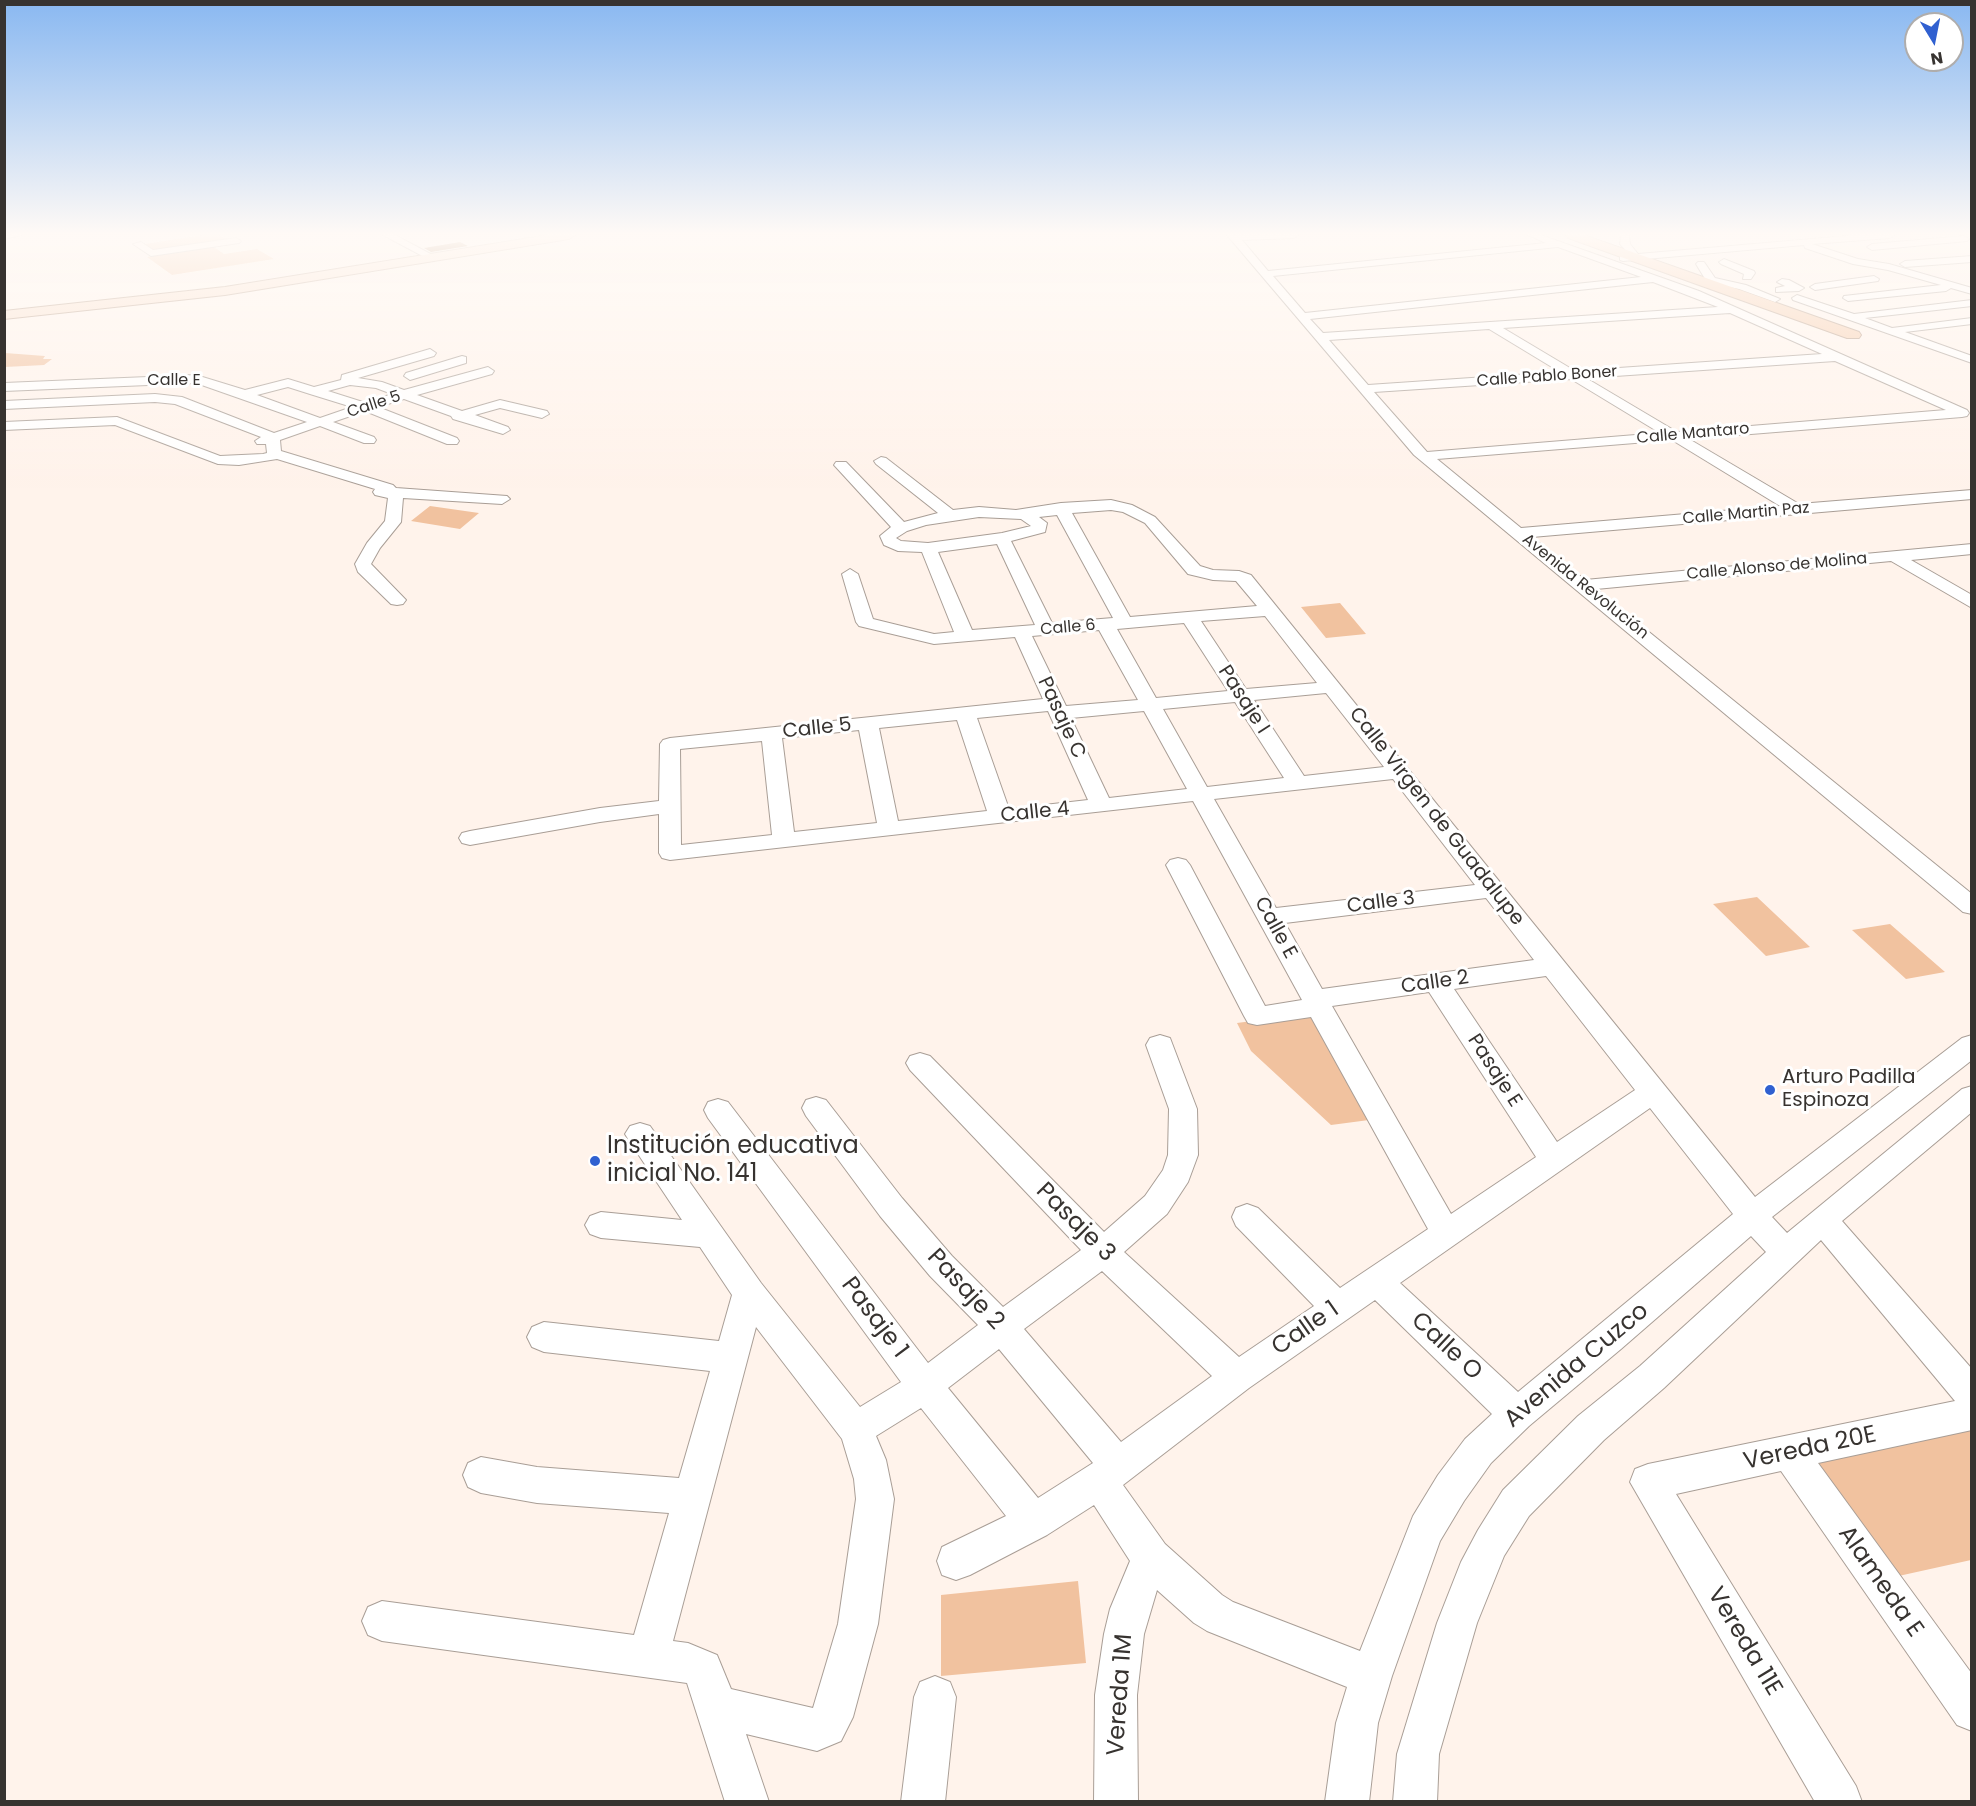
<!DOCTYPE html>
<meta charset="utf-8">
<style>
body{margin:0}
#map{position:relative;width:1976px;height:1806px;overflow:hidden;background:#fff3eb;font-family:Poppins,sans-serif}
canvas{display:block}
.frame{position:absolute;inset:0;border:6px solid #373330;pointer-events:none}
.north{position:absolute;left:1904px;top:12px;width:60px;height:60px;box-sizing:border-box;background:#fff;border:2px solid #afadac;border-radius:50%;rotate:170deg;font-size:16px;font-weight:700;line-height:24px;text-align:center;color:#373330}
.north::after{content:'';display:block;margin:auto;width:21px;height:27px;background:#3060d0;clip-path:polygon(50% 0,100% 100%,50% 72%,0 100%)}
</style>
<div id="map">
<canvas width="1976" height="1806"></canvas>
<div class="frame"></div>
<div class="north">N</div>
</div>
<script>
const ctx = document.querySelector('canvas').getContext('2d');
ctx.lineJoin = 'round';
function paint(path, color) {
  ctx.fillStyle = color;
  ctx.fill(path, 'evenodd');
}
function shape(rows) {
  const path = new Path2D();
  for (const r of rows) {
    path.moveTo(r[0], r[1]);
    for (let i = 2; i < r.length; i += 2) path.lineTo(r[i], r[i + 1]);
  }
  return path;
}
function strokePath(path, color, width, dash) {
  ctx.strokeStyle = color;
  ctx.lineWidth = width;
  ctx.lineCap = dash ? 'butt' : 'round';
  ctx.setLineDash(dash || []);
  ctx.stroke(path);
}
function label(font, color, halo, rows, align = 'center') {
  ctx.font = font + ' Poppins,sans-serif';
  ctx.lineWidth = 6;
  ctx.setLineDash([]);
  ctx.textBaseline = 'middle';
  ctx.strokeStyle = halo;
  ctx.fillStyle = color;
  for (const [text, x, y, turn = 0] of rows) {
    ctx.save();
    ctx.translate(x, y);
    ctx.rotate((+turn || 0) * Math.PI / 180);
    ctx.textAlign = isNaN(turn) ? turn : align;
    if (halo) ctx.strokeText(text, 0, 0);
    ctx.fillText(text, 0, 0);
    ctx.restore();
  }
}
paint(shape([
 [203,235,219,235,228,240,154,252,145,244],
 [214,247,224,254,257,249,274,259,172,275,147,257],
 [5,353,45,356,43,359,52,359,44,365,5,367],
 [430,506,479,513,460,529,411,521],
 [1340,603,1366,634,1326,638,1301,607],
 [1757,897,1810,947,1766,956,1713,904],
 [1890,924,1945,972,1906,979,1852,930],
 [1312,1013,1369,1120,1331,1125,1251,1051,1237,1023],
 [1971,1424,1971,1560,1885,1579,1800,1458],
 [1078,1581,1086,1663,941,1676,941,1595]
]), '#f1c29f');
paint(shape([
 [460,242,468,246,431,252,424,248]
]), '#8b521f');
const minor = shape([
 [4,235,21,235,4,239,4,235],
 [383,235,395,235,438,258,430,260,383,235],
 [1227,235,1298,235,1294,238,1242,240,1268,271,1546,243,1528,235,1541,235,1699,291,1967,410,1969,413,1967,416,1962,417,1689,439,1799,504,1972,490,1972,499,1532,537,1585,580,1972,544,1972,554,1911,560,1972,595,1972,608,1891,561,1596,589,1972,894,1972,914,1963,912,1414,455,1227,235],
 [1558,247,1641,277,1305,313,1273,276,1558,247],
 [1653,282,1718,307,1323,333,1310,319,1653,282],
 [1730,313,1822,354,1575,371,1503,328,1730,313],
 [1489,329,1560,372,1368,385,1329,340,1489,329],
 [1835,361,1946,410,1677,432,1586,378,1835,361],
 [1571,379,1660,433,1427,452,1374,392,1571,379],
 [1672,440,1780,506,1521,528,1437,459,1672,440],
 [1621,235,1629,235,1630,244,1638,254,1858,235,1894,235,1890,238,1812,244,1858,259,1889,264,1972,288,1972,294,1951,288,1946,291,1848,301,1843,298,1844,296,1941,285,1888,270,1853,264,1805,248,1804,245,1623,261,1620,260,1620,256,1629,254,1620,244,1621,235],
 [1964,236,1969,239,1967,241,1872,250,1867,247,1872,244,1964,236],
 [236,238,241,241,239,243,151,256,133,244,141,242,153,250,236,238],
 [1972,256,1972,262,1905,267,1900,264,1905,261,1972,256],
 [1724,259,1754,271,1755,273,1751,279,1743,279,1744,274,1721,264,1719,262,1724,259],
 [1698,262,1704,262,1715,278,1746,285,1780,299,1775,302,1739,289,1707,282,1696,264,1698,262],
 [1874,276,1879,279,1878,281,1815,290,1810,287,1815,284,1874,276],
 [1782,279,1789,280,1804,288,1799,291,1776,292,1776,288,1785,286,1777,282,1782,279],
 [1797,295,1854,314,1972,300,1972,306,1865,318,1892,328,1972,318,1972,324,1905,332,1972,356,1972,363,1793,300,1792,298,1797,295],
 [430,349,436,353,434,356,358,378,382,382,404,390,488,367,494,371,492,374,417,395,462,411,500,400,547,411,549,414,542,418,500,408,475,415,508,427,510,430,503,434,453,419,451,416,404,399,378,407,457,438,459,441,457,444,447,444,365,411,333,422,374,437,376,440,374,443,364,443,320,426,280,440,281,451,393,485,396,488,507,496,510,499,502,504,403,498,401,522,380,548,371,564,406,600,403,604,397,605,391,604,358,572,355,564,367,543,385,521,388,498,375,495,373,492,375,489,277,459,239,465,218,464,115,425,4,430,4,422,117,417,220,456,263,454,267,453,266,444,257,444,255,441,261,437,175,404,155,402,4,409,4,401,155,394,182,397,274,433,307,422,196,383,4,391,4,383,196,375,245,390,288,379,314,387,341,380,342,375,430,349],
 [350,385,376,388,392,394,366,403,328,391,350,385],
 [288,387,310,394,352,407,320,418,257,395,288,387],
 [462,356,466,357,466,363,410,380,404,376,406,373,462,356],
 [881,457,886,458,953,510,979,507,1016,510,1061,503,1111,500,1132,505,1155,517,1200,566,1213,570,1239,571,1251,575,1755,1197,1962,1038,1972,1035,1972,1060,1772,1217,1787,1233,1962,1089,1972,1086,1972,1112,1842,1221,1972,1369,1972,1430,1818,1463,1972,1674,1972,1731,1957,1725,1781,1471,1676,1494,1856,1786,1862,1802,1815,1802,1630,1482,1635,1469,1648,1464,1955,1401,1821,1240,1664,1388,1604,1440,1529,1516,1504,1556,1477,1623,1439,1754,1437,1802,1393,1802,1397,1754,1437,1623,1461,1562,1478,1530,1503,1490,1578,1416,1640,1366,1766,1252,1751,1236,1621,1349,1529,1426,1491,1463,1464,1501,1440,1541,1392,1676,1378,1723,1369,1802,1325,1802,1336,1723,1347,1687,1207,1631,1194,1623,1157,1590,1144,1634,1137,1695,1138,1802,1094,1802,1095,1695,1104,1634,1110,1609,1130,1561,1094,1505,1047,1535,970,1575,956,1580,942,1575,937,1561,942,1547,1006,1516,921,1408,876,1436,886,1460,894,1499,878,1624,853,1717,841,1741,817,1751,746,1734,769,1802,725,1802,687,1683,382,1641,368,1635,362,1621,368,1607,382,1601,634,1635,669,1513,537,1503,481,1493,468,1487,463,1475,468,1463,481,1457,537,1467,679,1478,710,1371,544,1352,532,1347,527,1337,532,1327,544,1322,719,1341,732,1295,700,1247,601,1238,590,1234,585,1225,590,1216,601,1212,682,1220,630,1142,625,1134,630,1126,640,1123,650,1126,761,1283,860,1407,901,1382,708,1118,704,1110,708,1102,718,1099,728,1102,928,1363,978,1325,930,1276,880,1216,806,1116,802,1108,806,1100,816,1097,826,1100,902,1198,952,1256,1003,1307,1081,1250,910,1070,906,1063,910,1056,920,1053,930,1056,1104,1232,1145,1196,1163,1170,1168,1155,1169,1109,1146,1045,1150,1038,1160,1035,1170,1038,1197,1109,1198,1155,1188,1182,1167,1214,1124,1252,1239,1357,1314,1306,1236,1226,1232,1217,1236,1208,1247,1204,1258,1208,1340,1288,1428,1229,1311,1017,1257,1025,1248,1023,1244,1016,1166,865,1170,860,1178,858,1186,860,1190,865,1265,1006,1302,1000,1193,801,670,860,662,858,659,853,659,814,600,822,470,845,462,843,459,838,462,833,470,831,600,808,659,801,660,744,663,740,670,738,1043,699,1015,637,934,644,859,626,856,622,842,574,850,569,858,574,873,619,934,634,954,632,922,552,898,551,884,545,880,536,891,527,834,465,836,462,846,462,904,522,938,513,876,464,874,461,881,457],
 [1111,510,1123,512,1145,523,1188,574,1213,580,1236,581,1257,606,1130,617,1072,513,1111,510],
 [1057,515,1113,618,1052,623,1011,541,1045,532,1047,523,1039,517,1057,515],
 [979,517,1021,519,1031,526,1002,533,928,543,901,541,896,538,907,531,926,525,979,517],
 [997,544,1035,625,972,630,938,552,997,544],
 [1265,616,1317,683,1246,689,1201,621,1265,616],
 [1184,623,1228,691,1156,698,1117,629,1184,623],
 [1099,630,1138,700,1066,706,1032,636,1099,630],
 [1326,693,1384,767,1304,776,1254,700,1326,693],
 [1235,702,1284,778,1207,787,1163,709,1235,702],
 [1048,711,1088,800,1009,809,977,718,1048,711],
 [1144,711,1187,789,1109,798,1071,718,1144,711],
 [957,720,987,811,898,821,879,728,957,720],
 [859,730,877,823,794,832,782,738,859,730],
 [762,741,772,835,681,845,680,749,762,741],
 [1393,779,1475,885,1276,908,1214,799,1393,779],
 [1486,898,1534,960,1322,989,1285,923,1486,898],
 [1546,976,1635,1090,1557,1142,1454,989,1546,976],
 [1429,992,1536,1157,1451,1214,1332,1006,1429,992],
 [1650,1108,1733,1214,1518,1392,1400,1283,1650,1108],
 [1102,1271,1212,1376,1121,1442,1024,1329,1102,1271],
 [1375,1300,1492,1414,1465,1439,1438,1475,1413,1516,1360,1651,1233,1602,1222,1595,1165,1544,1123,1485,1249,1388,1375,1300],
 [756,1327,842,1439,854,1479,856,1499,838,1624,813,1708,731,1689,717,1655,688,1643,673,1641,756,1327],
 [999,1349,1093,1463,1038,1498,948,1388,999,1349],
 [935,1676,950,1682,956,1697,945,1802,901,1802,914,1697,920,1682,935,1676]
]);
const major = shape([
 [548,235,575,235,569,239,225,295,4,319,4,311,225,287,548,235]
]);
const highway = shape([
 [1566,235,1584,235,1859,332,1861,335,1859,338,1847,338,1568,238,1566,235]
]);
strokePath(minor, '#a99e96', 2);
strokePath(major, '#b39680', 2);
strokePath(highway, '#b39680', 2);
paint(minor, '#fff');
paint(major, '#fae0cd');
paint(highway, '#f6cbab');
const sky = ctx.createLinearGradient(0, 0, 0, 488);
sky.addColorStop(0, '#89b8f1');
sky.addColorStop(0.48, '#fffaf6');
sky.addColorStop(1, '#fffaf600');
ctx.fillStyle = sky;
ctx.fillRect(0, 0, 1976, 488);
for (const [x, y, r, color] of [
 [1770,1090,6,"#3060d0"],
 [595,1161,6,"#3060d0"]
]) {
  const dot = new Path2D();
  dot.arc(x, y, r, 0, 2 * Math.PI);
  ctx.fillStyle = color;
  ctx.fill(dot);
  strokePath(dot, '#fff', 2);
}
label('16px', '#373330', '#fff', [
 ["Calle Pablo Boner",1547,377,-4],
 ["Calle E",174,381],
 ["Calle 5",374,405,-18],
 ["Calle Mantaro",1693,434,-5],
 ["Calle Martin Paz",1746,514,-5],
 ["Calle Alonso de Molina",1777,567,-5],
 ["Avenida Revolución",1585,587,39],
 ["Calle 6",1068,628,-5]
]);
label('20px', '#373330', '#fff', [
 ["Pasaje I",1243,700,57],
 ["Pasaje C",1061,718,65],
 ["Calle 5",817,729,-6],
 ["Calle 4",1035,813,-6],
 ["Calle Virgen de Guadalupe",1436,817,52],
 ["Calle 3",1381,903,-7],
 ["Calle E",1275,928,61],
 ["Calle 2",1435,983,-8],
 ["Pasaje E",1494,1071,57]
]);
label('20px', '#373330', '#fff', [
 ["Arturo Padilla",1782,1078],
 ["Espinoza",1782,1101]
], 'left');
label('24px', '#373330', '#fff', [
 ["Institución educativa",607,1147],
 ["inicial No. 141",607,1175]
], 'left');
label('24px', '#373330', '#fff', [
 ["Pasaje 3",1075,1223,45],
 ["Pasaje 2",965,1290,47],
 ["Pasaje 1",874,1318,53],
 ["Calle 1",1306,1329,-35],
 ["Calle O",1446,1347,43],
 ["Avenida Cuzco",1577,1366,-40],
 ["Vereda 20E",1810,1449,-12],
 ["Alameda E",1880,1582,55],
 ["Vereda 11E",1744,1642,59],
 ["Vereda 1M",1121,1695,-86]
]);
</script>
